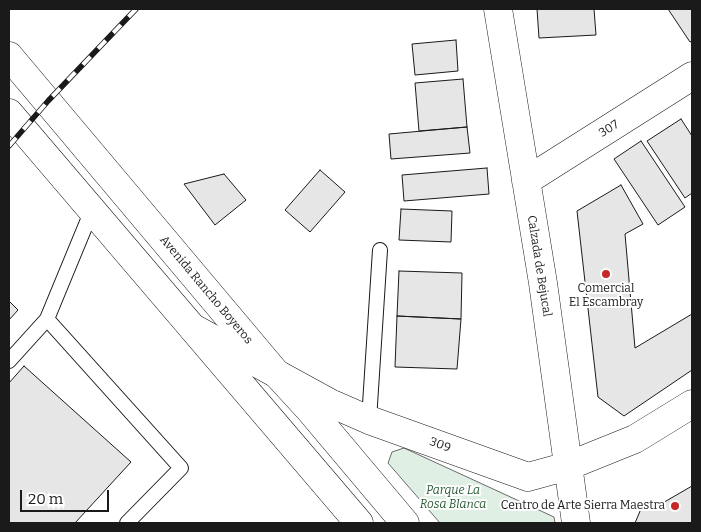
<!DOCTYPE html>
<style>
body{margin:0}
#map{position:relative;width:701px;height:532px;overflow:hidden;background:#fff;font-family:Bitter,serif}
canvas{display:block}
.frame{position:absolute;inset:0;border:10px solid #1a1a1a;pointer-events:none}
.scale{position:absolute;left:20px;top:490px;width:89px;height:22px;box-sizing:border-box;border:2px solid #1a1a1a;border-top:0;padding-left:6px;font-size:15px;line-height:18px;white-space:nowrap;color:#1a1a1a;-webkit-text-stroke:4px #fff;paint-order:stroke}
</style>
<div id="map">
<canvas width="701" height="532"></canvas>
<div class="frame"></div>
<div class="scale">20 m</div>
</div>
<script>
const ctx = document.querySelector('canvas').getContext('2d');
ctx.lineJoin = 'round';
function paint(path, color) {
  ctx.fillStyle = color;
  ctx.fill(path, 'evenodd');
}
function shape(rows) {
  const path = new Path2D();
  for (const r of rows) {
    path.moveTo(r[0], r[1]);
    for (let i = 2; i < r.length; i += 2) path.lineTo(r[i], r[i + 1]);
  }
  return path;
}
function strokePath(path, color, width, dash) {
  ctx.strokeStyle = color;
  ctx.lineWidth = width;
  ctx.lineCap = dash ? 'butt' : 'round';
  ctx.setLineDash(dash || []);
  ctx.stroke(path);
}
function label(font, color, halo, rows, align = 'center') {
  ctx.font = font + ' Bitter,serif';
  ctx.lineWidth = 4;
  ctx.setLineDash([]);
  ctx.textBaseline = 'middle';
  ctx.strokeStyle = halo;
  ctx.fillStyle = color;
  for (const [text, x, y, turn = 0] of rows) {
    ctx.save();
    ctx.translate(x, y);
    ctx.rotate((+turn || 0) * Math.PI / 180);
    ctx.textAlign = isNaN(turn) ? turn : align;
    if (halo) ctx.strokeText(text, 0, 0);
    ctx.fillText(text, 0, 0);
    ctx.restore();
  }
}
const green = shape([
 [404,448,554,517,555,523,440,523,388,463,392,452,404,448]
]);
paint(green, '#e0efe3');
strokePath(green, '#6a6a6a', 1);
const building = shape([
 [537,9,594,9,596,35,539,38,537,9],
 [668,9,692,9,692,41,690,42,668,9],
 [456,40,458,71,415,75,412,44,456,40],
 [463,79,467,127,419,131,415,83,463,79],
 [681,119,692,136,692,193,685,198,647,141,681,119],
 [467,127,470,153,391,159,389,134,467,127],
 [641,141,685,207,658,225,614,159,641,141],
 [487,168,489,194,404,201,402,175,487,168],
 [320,170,345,192,310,232,285,210,320,170],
 [224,174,246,200,215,225,184,184,224,174],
 [621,185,643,224,625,234,635,348,692,314,692,370,624,416,598,397,577,211,621,185],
 [401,209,452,211,451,242,399,240,401,209],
 [399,271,462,273,461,319,397,316,399,271],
 [9,301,18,310,9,320,9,301],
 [397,316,461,319,457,369,395,367,397,316],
 [24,366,131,462,75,523,9,523,9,383,24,366],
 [692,486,692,523,635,523,643,504,654,508,692,486]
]);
paint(building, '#e6e6e6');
strokePath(building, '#1a1a1a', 1);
const lane = shape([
 [47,319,181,468,127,523],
 [9,361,47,319,92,210],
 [369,420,380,250]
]);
const secondary = shape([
 [498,9,543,283,576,523],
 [526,181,692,76],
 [193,328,330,403,369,420,528,477,568,466,635,439,692,404]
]);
const primary = shape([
 [9,56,275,372,309,409,405,523],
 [9,113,359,523]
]);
strokePath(lane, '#1a1a1a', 16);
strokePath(secondary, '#1a1a1a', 29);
strokePath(primary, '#1a1a1a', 29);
strokePath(lane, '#fff', 14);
strokePath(secondary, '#fff', 28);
strokePath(primary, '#fff', 28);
const rail = shape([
 [9,146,48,101,136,9]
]);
strokePath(rail, '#1a1a1a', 5.5);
strokePath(rail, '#fff', 4, [11]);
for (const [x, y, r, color] of [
 [606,274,5,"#c62828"],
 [675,506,5,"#c62828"]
]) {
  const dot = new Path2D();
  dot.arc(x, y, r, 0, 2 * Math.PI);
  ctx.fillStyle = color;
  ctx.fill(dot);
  strokePath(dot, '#fff', 2);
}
label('12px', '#1a1a1a', '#fff', [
 ["307",609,129,-32],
 ["Calzada de Bejucal",539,266,81],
 ["Avenida Rancho Boyeros",206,290,50],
 ["309",440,445,20]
]);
label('12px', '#1a1a1a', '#fff', [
 ["Comercial",606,289],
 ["El Escambray",606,303],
 ["Centro de Arte Sierra Maestra",665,506,"right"]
]);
label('italic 12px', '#2b5a34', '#fff', [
 ["Parque La",453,491],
 ["Rosa Blanca",453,505]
]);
</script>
